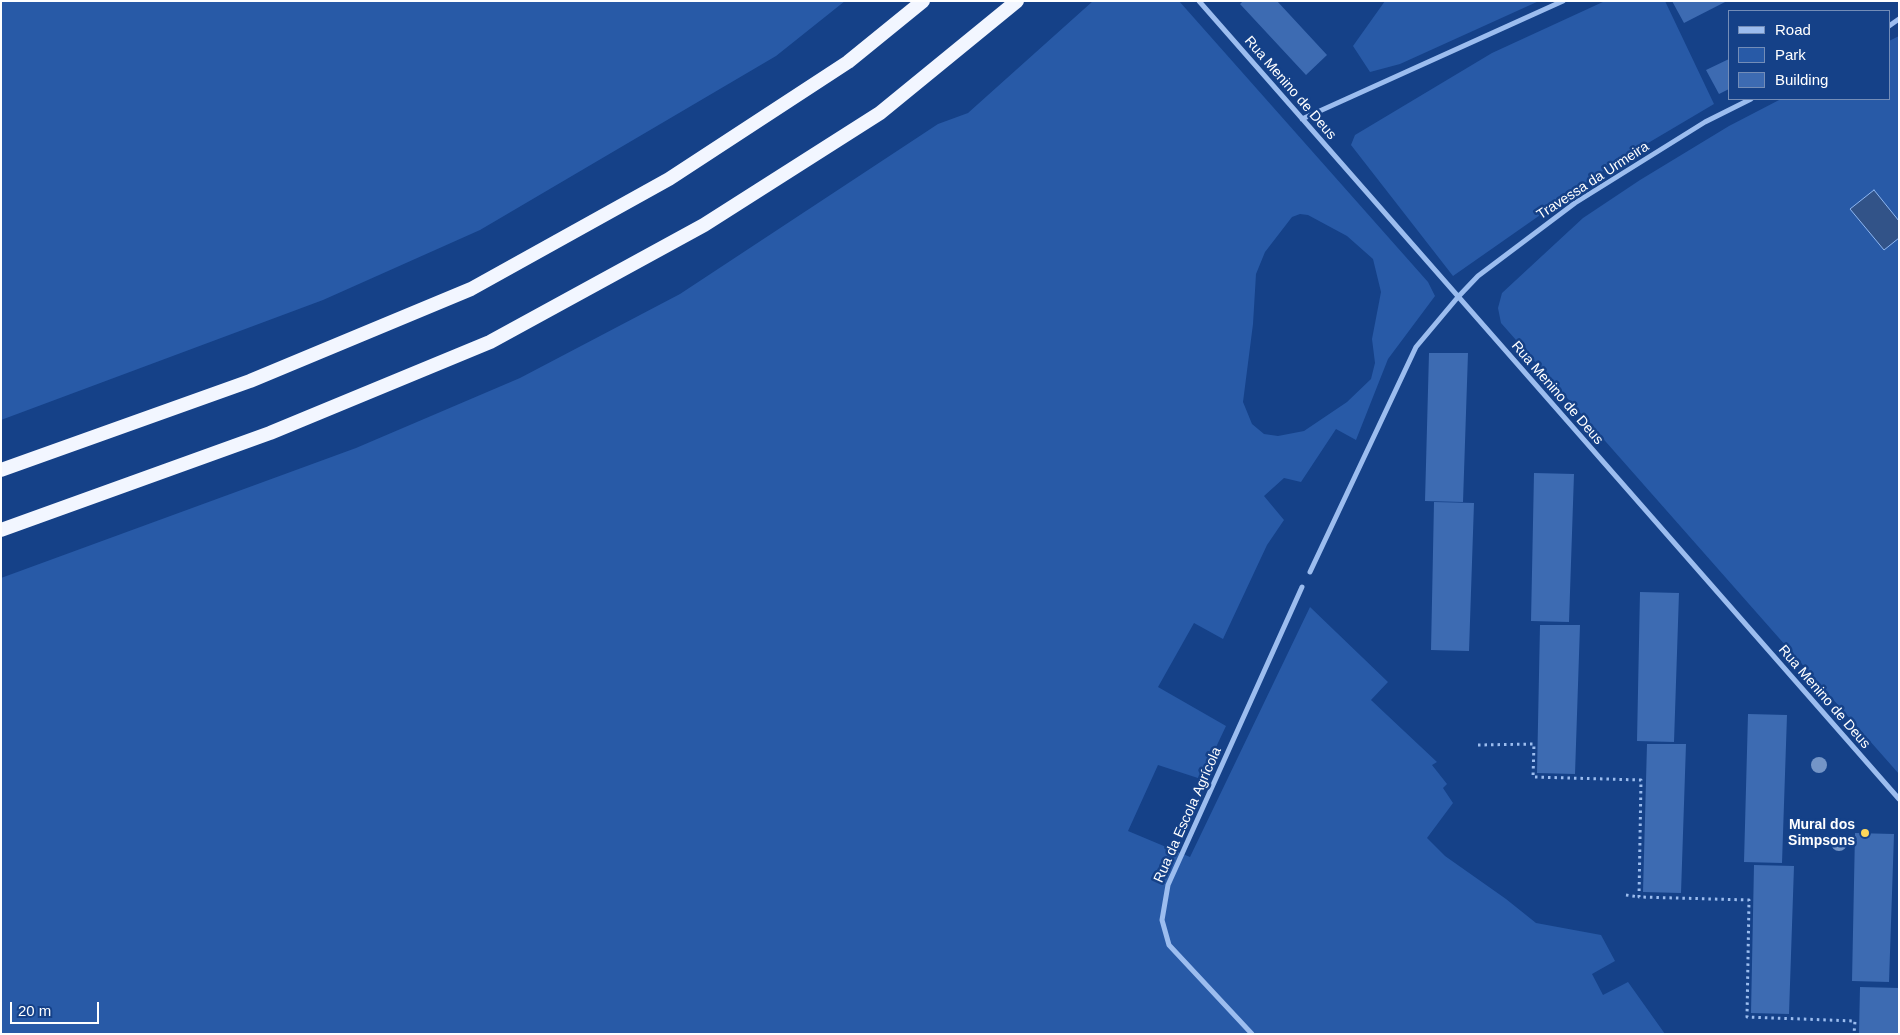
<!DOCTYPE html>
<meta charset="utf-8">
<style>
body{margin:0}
#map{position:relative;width:1900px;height:1035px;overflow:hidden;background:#154188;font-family:Helvetica,sans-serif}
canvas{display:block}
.frame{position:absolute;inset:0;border:2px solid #fff;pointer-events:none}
.legend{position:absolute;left:1728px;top:10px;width:162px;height:90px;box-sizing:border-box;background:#154188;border:1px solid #738db8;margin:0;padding:6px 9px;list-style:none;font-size:15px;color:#fff}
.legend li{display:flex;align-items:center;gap:10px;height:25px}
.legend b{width:25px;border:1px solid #738db8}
.scale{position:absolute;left:10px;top:1002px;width:89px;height:22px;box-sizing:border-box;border:2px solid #fff;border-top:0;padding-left:6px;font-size:15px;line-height:18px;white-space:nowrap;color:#fff;-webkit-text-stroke:4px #154188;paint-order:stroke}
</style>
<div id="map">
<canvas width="1900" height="1035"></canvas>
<div class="frame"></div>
<ul class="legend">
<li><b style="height:6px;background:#9cbdef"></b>Road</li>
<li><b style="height:14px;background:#285aa7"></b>Park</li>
<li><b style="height:14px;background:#3d6bb2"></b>Building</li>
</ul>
<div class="scale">20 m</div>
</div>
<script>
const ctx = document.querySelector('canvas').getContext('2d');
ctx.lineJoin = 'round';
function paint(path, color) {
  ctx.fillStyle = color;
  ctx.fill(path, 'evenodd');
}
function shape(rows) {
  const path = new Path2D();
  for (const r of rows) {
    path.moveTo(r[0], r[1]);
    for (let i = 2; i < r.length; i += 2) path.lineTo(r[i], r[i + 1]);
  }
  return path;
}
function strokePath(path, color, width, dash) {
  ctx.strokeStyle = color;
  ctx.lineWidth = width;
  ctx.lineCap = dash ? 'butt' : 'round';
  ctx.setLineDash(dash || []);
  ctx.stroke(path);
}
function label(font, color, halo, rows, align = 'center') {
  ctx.font = font + ' Helvetica,sans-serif';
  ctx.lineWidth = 5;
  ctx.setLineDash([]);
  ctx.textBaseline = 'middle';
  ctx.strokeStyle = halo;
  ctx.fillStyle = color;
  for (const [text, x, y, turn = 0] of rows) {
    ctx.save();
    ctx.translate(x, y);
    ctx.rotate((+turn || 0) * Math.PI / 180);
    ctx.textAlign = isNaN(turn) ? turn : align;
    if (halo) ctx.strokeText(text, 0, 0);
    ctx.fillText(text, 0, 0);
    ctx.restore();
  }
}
paint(shape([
 [1,1,845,1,776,56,480,230,323,300,1,420],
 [1093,1,1179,1,1428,282,1435,296,1388,359,1356,440,1336,429,1301,482,1284,478,1264,496,1284,520,1267,545,1223,639,1194,623,1158,687,1226,726,1201,779,1158,765,1128,831,1190,857,1310,607,1388,682,1371,700,1437,762,1432,765,1447,784,1443,788,1453,803,1427,838,1445,856,1506,899,1536,923,1601,935,1615,961,1592,974,1603,995,1628,982,1665,1034,1,1034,1,578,356,448,520,378,680,294,938,124,968,113],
 [1300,214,1308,215,1347,236,1373,259,1381,292,1372,339,1375,363,1371,379,1347,402,1304,431,1278,436,1264,434,1252,424,1243,402,1253,324,1256,274,1265,252,1292,217],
 [1385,1,1539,1,1400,64,1370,72,1353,46],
 [1605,1,1665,1,1714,104,1616,162,1453,276,1351,145,1355,135,1492,53],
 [1899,36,1899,774,1501,323,1498,308,1502,293,1583,218,1640,180,1729,126,1781,99,1889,99,1889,41]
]), '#285aa7');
const water = shape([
 [1874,190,1899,221,1899,238,1884,250,1850,209,1874,190]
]);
paint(water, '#325388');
strokePath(water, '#8eb7f2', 1);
paint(shape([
 [1243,1,1277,1,1327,55,1306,75,1240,4],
 [1672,1,1727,1,1684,23],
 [1729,59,1729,89,1719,94,1706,70],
 [1429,353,1468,353,1463,502,1425,501],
 [1534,473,1574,474,1569,622,1531,621],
 [1434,502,1474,503,1469,651,1431,650],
 [1640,592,1679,593,1674,742,1637,741],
 [1540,625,1580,625,1575,774,1537,773],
 [1748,714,1787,715,1782,863,1744,862],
 [1647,744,1686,744,1681,893,1643,892],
 [1855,833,1894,834,1889,982,1852,981],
 [1754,865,1794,866,1789,1014,1751,1013],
 [1860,987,1899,988,1898,1034,1859,1034]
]), '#3d6bb2');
strokePath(shape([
 [1478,745,1534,744,1533,777,1641,780,1639,897,1749,900,1747,1017,1855,1021,1854,1034],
 [1626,895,1639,897]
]), '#9cbdef', 3, [2.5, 4]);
strokePath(shape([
 [1199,1,1899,799],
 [1889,26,1899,19],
 [1302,119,1563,1],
 [1310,572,1416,347,1458,297,1478,276,1575,203,1705,122,1751,99],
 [1252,1034,1169,945,1162,920,1168,885,1302,587]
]), '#9cbdef', 5);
strokePath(shape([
 [1,470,250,381,471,289,669,179,848,62,923,1],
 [1,530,270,433,490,342,704,225,880,113,1017,1]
]), '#f2f6ff', 14);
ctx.fillStyle = '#7495c7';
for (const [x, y] of [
 [1819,765],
 [1839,843]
]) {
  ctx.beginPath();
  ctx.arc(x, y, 8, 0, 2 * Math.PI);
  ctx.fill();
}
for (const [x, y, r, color] of [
 [1865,833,5,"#ffd85a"]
]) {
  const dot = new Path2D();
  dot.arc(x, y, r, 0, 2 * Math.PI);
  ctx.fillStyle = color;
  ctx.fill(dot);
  strokePath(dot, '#154188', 2);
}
label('14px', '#fff', '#154188', [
 ["Rua Menino de Deus",1290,88,49],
 ["Travessa da Urmeira",1593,181,-33],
 ["Rua Menino de Deus",1557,393,49],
 ["Rua Menino de Deus",1824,697,49],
 ["Rua da Escola Agrícola",1188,815,-66]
]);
label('bold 14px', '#fff', '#154188', [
 ["Mural dos",1855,825],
 ["Simpsons",1855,841]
], 'right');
</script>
